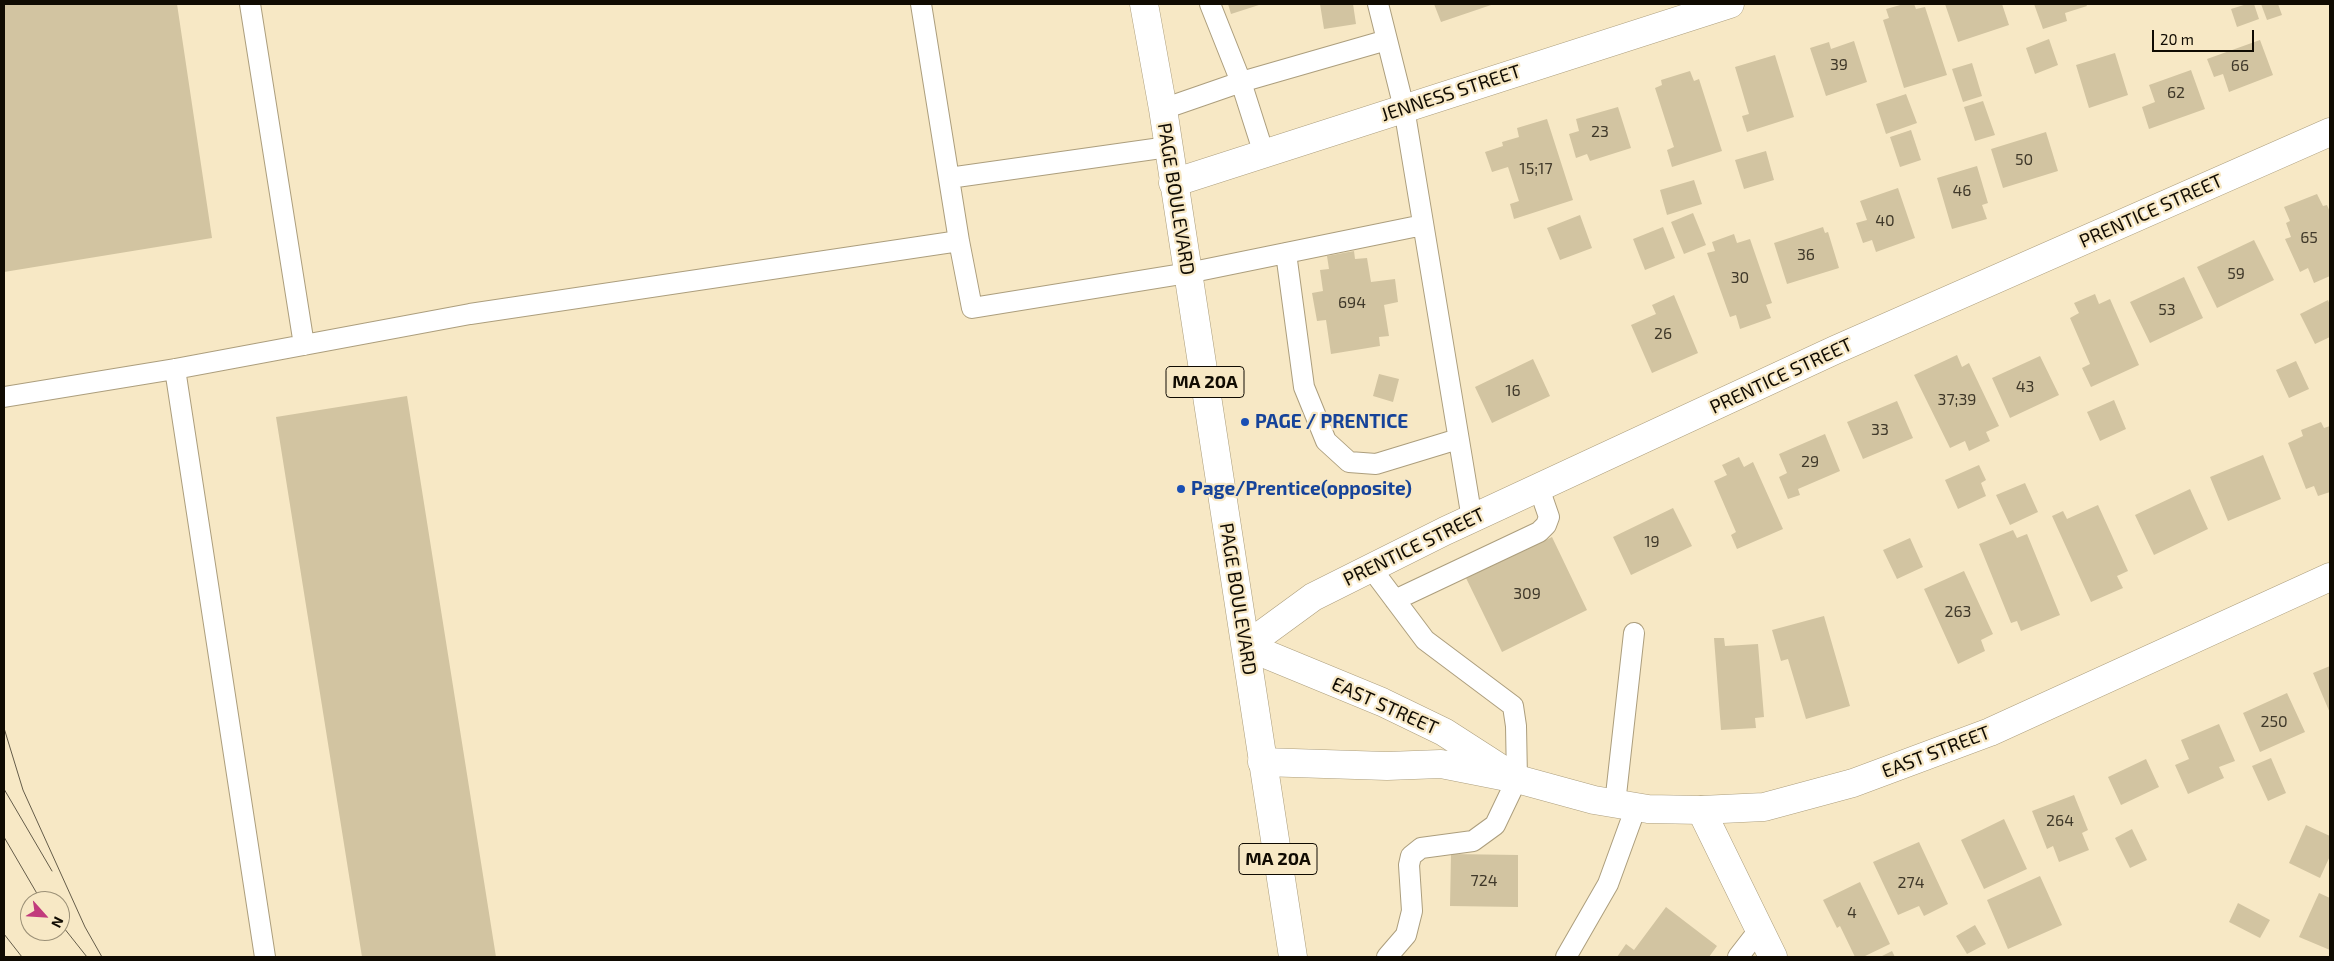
<!DOCTYPE html>
<style>
body{margin:0}
#map{position:relative;width:2334px;height:961px;overflow:hidden;background:#f7e8c5;font-family:"Exo 2",sans-serif}
canvas{display:block}
.frame{position:absolute;inset:0;border:5px solid #100b02;pointer-events:none}
.north{position:absolute;left:20px;top:891px;width:50px;height:50px;box-sizing:border-box;background:#f7e8c5;border:1px solid #9b9077;border-radius:50%;rotate:116deg;font-size:14px;font-weight:700;line-height:20px;text-align:center;color:#100b02}
.north::after{content:'';display:block;margin:auto;width:18px;height:22px;background:#c13b7c;clip-path:polygon(50% 0,100% 100%,50% 72%,0 100%)}
.scale{position:absolute;left:2152px;top:30px;width:102px;height:22px;box-sizing:border-box;border:2px solid #100b02;border-top:0;padding-left:6px;font-size:15px;line-height:18px;white-space:nowrap;color:#100b02;-webkit-text-stroke:4px #f7e8c5;paint-order:stroke}
</style>
<div id="map">
<canvas width="2334" height="961"></canvas>
<div class="frame"></div>
<div class="north">N</div>
<div class="scale">20 m</div>
</div>
<script>
const ctx = document.querySelector('canvas').getContext('2d');
ctx.lineJoin = 'round';
function paint(path, color) {
  ctx.fillStyle = color;
  ctx.fill(path, 'evenodd');
}
function shape(rows) {
  const path = new Path2D();
  for (const r of rows) {
    path.moveTo(r[0], r[1]);
    for (let i = 2; i < r.length; i += 2) path.lineTo(r[i], r[i + 1]);
  }
  return path;
}
function strokePath(path, color, width, dash) {
  ctx.strokeStyle = color;
  ctx.lineWidth = width;
  ctx.lineCap = dash ? 'butt' : 'round';
  ctx.setLineDash(dash || []);
  ctx.stroke(path);
}
function label(font, color, halo, rows, align = 'center') {
  ctx.font = font + ' "Exo 2",sans-serif';
  ctx.lineWidth = 4.5;
  ctx.setLineDash([]);
  ctx.textBaseline = 'middle';
  ctx.strokeStyle = halo;
  ctx.fillStyle = color;
  for (const [text, x, y, turn = 0] of rows) {
    ctx.save();
    ctx.translate(x, y);
    ctx.rotate((+turn || 0) * Math.PI / 180);
    ctx.textAlign = isNaN(turn) ? turn : align;
    if (halo) ctx.strokeText(text, 0, 0);
    ctx.fillText(text, 0, 0);
    ctx.restore();
  }
}
paint(shape([
 [4,4,177,4,212,238,4,272],
 [1228,4,1262,4,1231,14],
 [1320,4,1353,4,1356,24,1324,29],
 [1434,4,1494,4,1441,22],
 [1904,4,1914,4,1916,9,1925,7,1947,75,1904,88,1883,20,1889,18,1886,9],
 [1945,4,2002,4,2009,25,1958,42],
 [2034,4,2086,4,2087,6,2065,13,2067,21,2043,29],
 [2247,4,2254,4,2259,19,2237,27,2231,9],
 [2261,4,2278,4,2282,15,2267,20],
 [2049,39,2058,65,2035,74,2026,48],
 [2260,40,2273,75,2229,92,2223,74,2214,77,2207,59],
 [1854,41,1867,82,1826,96,1810,48,1829,42,1831,49],
 [2115,53,2128,95,2089,108,2076,65],
 [1775,55,1794,117,1747,132,1742,116,1749,114,1735,67],
 [1972,63,1982,96,1963,102,1952,69],
 [2191,70,2205,109,2149,129,2142,107,2155,102,2149,85],
 [1690,71,1694,81,1699,79,1722,151,1672,167,1667,150,1674,147,1655,88,1662,85,1661,80],
 [1906,94,1917,123,1886,134,1876,104],
 [1983,101,1995,135,1975,141,1964,107],
 [1618,107,1631,148,1590,161,1587,154,1576,158,1569,134,1579,131,1576,119],
 [1547,119,1573,200,1514,219,1510,204,1519,201,1508,167,1492,172,1485,152,1503,146,1502,142,1519,137,1517,128],
 [1911,130,1921,160,1900,167,1890,137],
 [2046,132,2058,171,2003,188,1991,149],
 [1766,151,1774,180,1744,189,1735,160],
 [1977,166,1988,203,1982,205,1987,219,1952,229,1937,178],
 [1694,180,1702,204,1667,215,1660,190],
 [1898,188,1915,238,1876,252,1872,240,1863,243,1856,223,1867,220,1860,201],
 [2317,194,2323,206,2327,205,2330,212,2330,276,2314,283,2308,268,2300,272,2285,239,2291,237,2286,223,2290,221,2284,207],
 [1693,213,1706,245,1684,254,1671,222],
 [1580,215,1592,248,1560,260,1547,228],
 [1663,227,1675,258,1645,270,1633,239],
 [1823,227,1825,233,1828,232,1839,268,1787,284,1774,243],
 [1734,234,1737,243,1750,239,1772,303,1766,305,1771,318,1740,329,1736,315,1730,317,1707,253,1715,251,1712,242],
 [2254,240,2274,280,2217,308,2197,267],
 [1354,251,1355,259,1367,258,1371,282,1395,279,1398,302,1384,305,1389,336,1379,337,1380,346,1331,354,1326,320,1317,321,1312,293,1323,291,1320,270,1329,269,1327,256],
 [2184,277,2203,318,2150,343,2130,302],
 [2095,294,2099,304,2110,299,2139,365,2091,387,2082,368,2090,364,2070,318,2079,313,2074,303],
 [1674,295,1698,353,1652,373,1631,325,1656,314,1652,305],
 [2328,300,2330,305,2330,337,2315,344,2300,314],
 [1957,355,1962,367,1969,363,1999,426,1986,432,1990,441,1969,451,1965,441,1950,448,1914,375],
 [2040,356,2059,395,2010,418,1992,378],
 [1533,359,1550,396,1492,423,1475,387],
 [2296,361,2309,389,2289,398,2276,370],
 [1379,374,1399,379,1393,402,1373,396],
 [407,396,496,957,362,957,276,417],
 [2114,400,2126,429,2100,441,2087,412],
 [1897,401,1913,438,1863,459,1847,422],
 [2321,422,2324,428,2330,426,2330,492,2318,496,2314,486,2306,489,2288,443,2303,436,2301,430],
 [1825,434,1840,471,1798,489,1800,495,1788,499,1779,477,1787,473,1779,454],
 [2263,455,2281,499,2228,521,2210,477],
 [1739,457,1744,467,1753,462,1783,529,1737,549,1731,535,1736,532,1714,481,1727,475,1722,465],
 [1979,465,1986,480,1981,483,1986,496,1958,509,1945,480],
 [2025,483,2038,512,2010,525,1996,495],
 [2190,489,2208,529,2154,555,2135,515],
 [2098,505,2128,571,2117,576,2123,588,2091,602,2052,516,2063,511,2067,519],
 [1673,508,1692,546,1631,575,1613,537],
 [2013,530,2017,538,2027,534,2060,615,2021,631,2017,621,2011,623,1979,544],
 [1552,537,1587,610,1502,652,1466,578],
 [1910,538,1923,567,1897,579,1883,550],
 [1964,571,1993,634,1981,640,1985,651,1958,664,1924,589],
 [1824,616,1850,706,1806,719,1788,659,1781,661,1772,630],
 [1714,638,1724,638,1725,646,1758,644,1764,717,1755,718,1756,728,1721,730],
 [2330,666,2330,713,2313,673],
 [2287,693,2305,732,2260,752,2243,713],
 [2219,724,2235,761,2219,767,2224,778,2188,794,2175,765,2189,759,2181,740],
 [2271,758,2286,793,2268,801,2252,766],
 [2146,759,2159,787,2121,805,2108,777],
 [2074,795,2088,830,2082,833,2089,850,2059,862,2053,846,2047,849,2032,811],
 [2004,819,2027,869,1984,889,1961,840],
 [2306,825,2330,836,2330,856,2320,878,2289,863],
 [2132,829,2147,860,2130,868,2115,838],
 [1919,842,1948,904,1924,916,1919,906,1898,915,1873,862],
 [1451,854,1518,855,1518,907,1450,906],
 [2040,876,2062,925,2008,949,1987,900],
 [1860,882,1890,944,1863,957,1855,957,1840,926,1837,928,1823,900],
 [2319,893,2330,898,2330,950,2299,937],
 [2238,903,2270,920,2260,938,2229,922],
 [1666,907,1717,946,1709,957,1617,957,1626,944,1634,950],
 [1975,925,1986,944,1967,954,1956,936],
 [1892,951,1895,957,1880,957]
]), '#d2c4a1');
const service = shape([
 [250,4,304,345],
 [921,4,959,241],
 [1378,4,1404,108,1472,519],
 [1163,109,1241,82,1210,4],
 [1264,154,1241,82,1387,40],
 [949,178,1168,147],
 [1286,253,1304,387,1326,441,1349,462,1376,464,1458,439],
 [175,369,265,957],
 [4,397,175,369,470,314,959,241,972,308,1188,273,1423,225],
 [1371,568,1425,640,1513,706,1516,726,1517,779,1495,825,1473,841,1421,848,1411,856,1409,865,1412,911,1406,935,1387,957],
 [1395,600,1539,532,1546,525,1549,517,1539,488],
 [1615,804,1634,633],
 [1566,957,1608,884,1636,807],
 [1738,957,1759,930]
]);
const minor = shape([
 [1173,183,1730,4],
 [1246,646,1313,597,1445,531,1835,350,2330,132],
 [1701,810,1773,957]
]);
const secondary = shape([
 [1246,646,1382,702,1444,732,1503,770],
 [1262,762,1387,766,1441,764,1517,779,1594,800,1648,809,1701,810,1764,807,1853,783,1990,732,2330,577]
]);
const primary = shape([
 [1144,4,1163,109,1293,957]
]);
strokePath(service, '#ac9e7d', 22);
strokePath(minor, '#ac9e7d', 29);
strokePath(secondary, '#ac9e7d', 29);
strokePath(primary, '#ac9e7d', 29);
strokePath(service, '#fff', 20);
strokePath(minor, '#fff', 28);
strokePath(secondary, '#fff', 28);
strokePath(primary, '#fff', 28);
strokePath(shape([
 [4,728,23,790,85,927,102,957],
 [4,789,52,871],
 [4,837,39,897],
 [60,923,87,957],
 [4,934,22,957]
]), '#645c49', 1);
for (const [x, y, r, color] of [
 [1245,422,5,"#1a4fb4"],
 [1181,489,5,"#1a4fb4"]
]) {
  const dot = new Path2D();
  dot.arc(x, y, r, 0, 2 * Math.PI);
  ctx.fillStyle = color;
  ctx.fill(dot);
  strokePath(dot, '#f7e8c5', 2);
}
label('16px', '#40392a', null, [
 ["39",1839,65],
 ["66",2240,66],
 ["62",2176,93],
 ["23",1600,132],
 ["50",2024,160],
 ["15;17",1536,169],
 ["46",1962,191],
 ["40",1885,221],
 ["65",2309,238],
 ["36",1806,255],
 ["59",2236,274],
 ["30",1740,278],
 ["694",1352,303],
 ["53",2167,310],
 ["26",1663,334],
 ["43",2025,387],
 ["16",1513,391],
 ["37;39",1957,400],
 ["33",1880,430],
 ["29",1810,462],
 ["19",1652,542],
 ["309",1527,594],
 ["263",1958,612],
 ["250",2274,722],
 ["264",2060,821],
 ["724",1484,881],
 ["274",1911,883],
 ["4",1852,913]
]);
for (const [x, y, w] of [
 [1205,382,78],
 [1278,859,78]
]) {
  const box = new Path2D();
  box.roundRect(x - w / 2, y - 15.5, w, 31, 4);
  ctx.fillStyle = '#f7e8c5';
  ctx.fill(box);
  strokePath(box, '#100b02', 1);
}
label('bold 18px', '#100b02', null, [
 ["MA 20A",1205,382],
 ["MA 20A",1278,859]
]);
label('19px', '#100b02', '#f7e8c5', [
 ["JENNESS STREET",1451,93,-18],
 ["PAGE BOULEVARD",1176,199,81],
 ["PRENTICE STREET",2151,211,-24],
 ["PRENTICE STREET",1781,376,-25],
 ["PRENTICE STREET",1414,547,-26],
 ["PAGE BOULEVARD",1238,599,81],
 ["EAST STREET",1385,706,24],
 ["EAST STREET",1936,752,-21]
]);
label('bold 19px', '#164399', '#f7e8c5', [
 ["PAGE / PRENTICE",1255,422],
 ["Page/Prentice(opposite)",1191,489]
], 'left');
</script>
